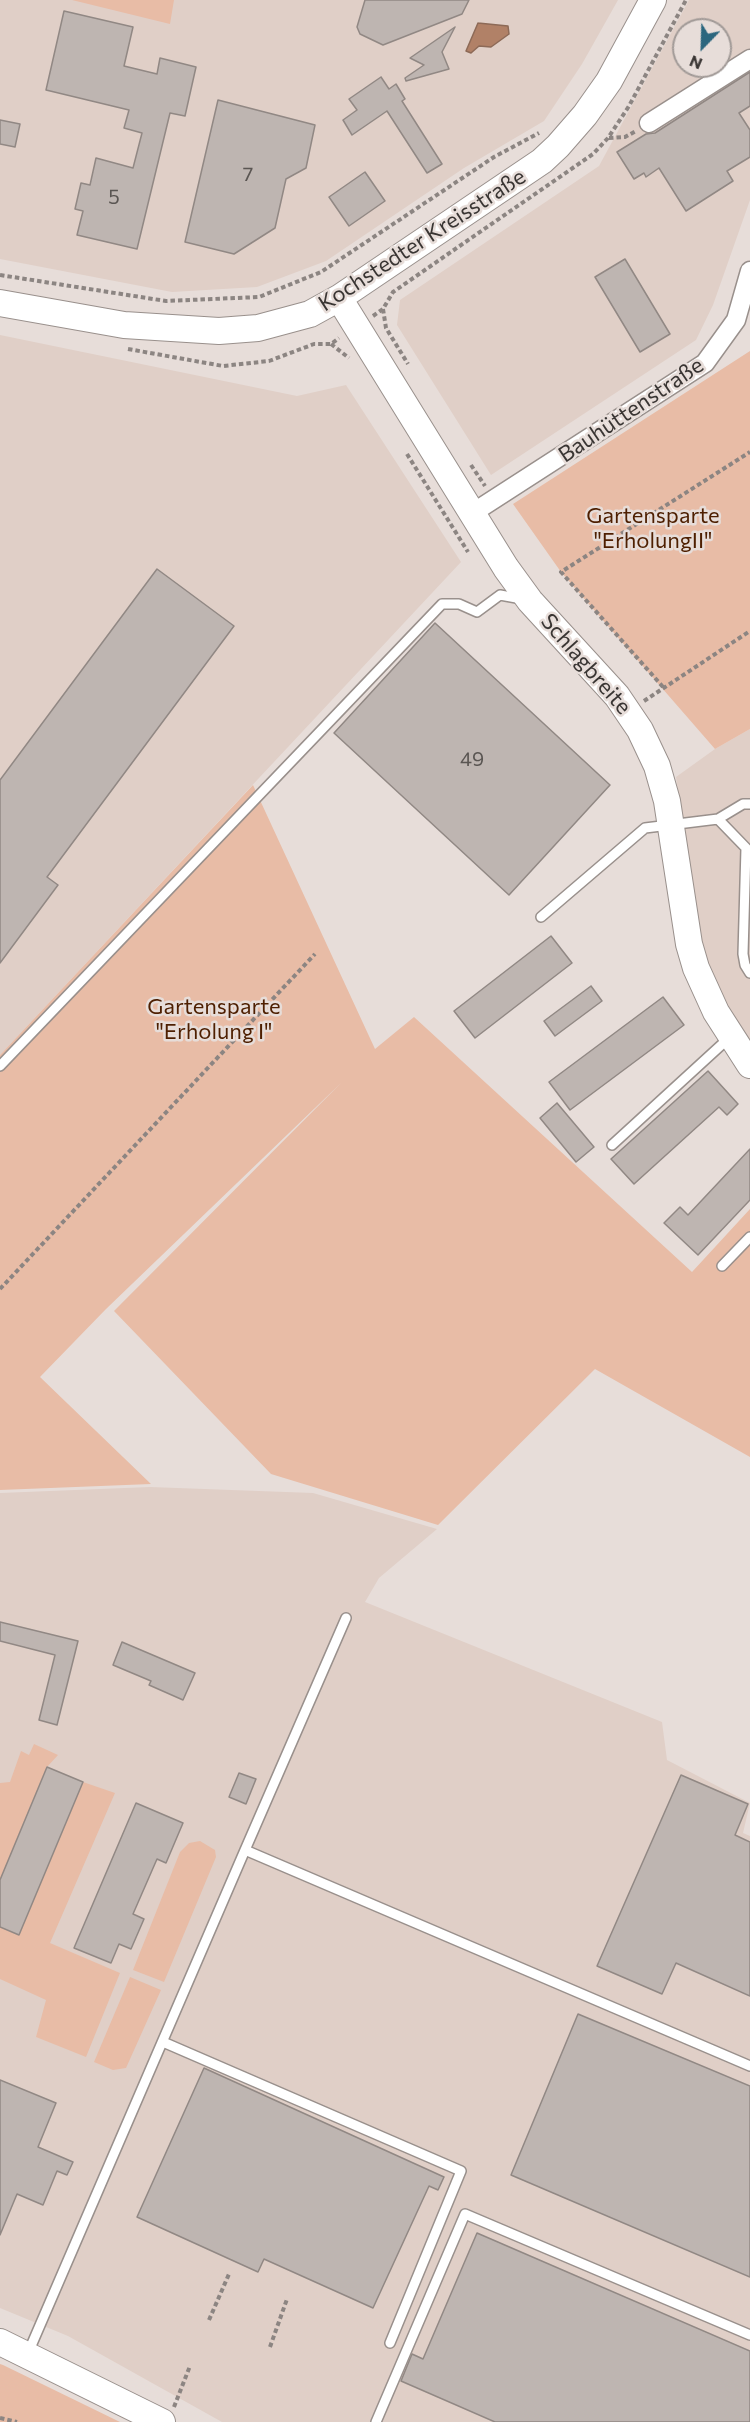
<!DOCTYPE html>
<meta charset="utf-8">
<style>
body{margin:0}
#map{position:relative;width:750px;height:2422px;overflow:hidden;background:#e7ddd9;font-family:Commissioner,sans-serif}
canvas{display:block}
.north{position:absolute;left:672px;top:18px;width:60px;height:60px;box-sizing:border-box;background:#e7ddd9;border:2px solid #a19a97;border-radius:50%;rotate:203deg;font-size:16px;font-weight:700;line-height:24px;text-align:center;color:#393533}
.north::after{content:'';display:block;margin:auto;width:21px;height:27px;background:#2b667e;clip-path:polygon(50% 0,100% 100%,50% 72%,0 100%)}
</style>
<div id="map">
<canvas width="750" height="2422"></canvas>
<div class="north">N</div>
</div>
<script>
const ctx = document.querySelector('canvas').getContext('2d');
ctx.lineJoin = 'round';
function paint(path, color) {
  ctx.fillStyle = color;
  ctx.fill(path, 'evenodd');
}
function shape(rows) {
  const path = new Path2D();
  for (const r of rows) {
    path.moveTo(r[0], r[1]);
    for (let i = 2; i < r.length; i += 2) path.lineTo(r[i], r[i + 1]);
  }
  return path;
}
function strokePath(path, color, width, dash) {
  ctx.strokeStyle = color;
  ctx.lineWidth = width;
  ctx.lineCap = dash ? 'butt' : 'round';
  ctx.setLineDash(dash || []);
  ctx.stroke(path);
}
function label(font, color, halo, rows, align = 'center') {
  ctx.font = font + ' Commissioner,sans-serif';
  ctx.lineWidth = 5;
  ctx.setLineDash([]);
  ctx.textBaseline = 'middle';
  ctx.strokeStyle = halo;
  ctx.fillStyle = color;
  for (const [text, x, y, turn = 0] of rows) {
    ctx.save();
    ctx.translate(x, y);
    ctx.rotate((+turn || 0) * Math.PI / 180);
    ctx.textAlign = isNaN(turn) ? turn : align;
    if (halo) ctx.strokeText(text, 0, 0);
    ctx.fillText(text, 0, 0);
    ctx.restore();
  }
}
paint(shape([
 [0,0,618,0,582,64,544,121,464,168,326,261,257,287,172,292,0,259],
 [689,0,750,0,750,200,713,305,696,340,491,475,397,325,400,300,599,166],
 [684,30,720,30,720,66,684,66],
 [0,335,297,396,346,385,461,562,0,1055],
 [750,729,750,1040,724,1006,702,949,676,777,715,749],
 [150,1487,313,1493,437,1529,379,1578,365,1602,662,1722,667,1760,750,1803,743,1833,750,1836,750,2422,222,2422,68,2336,0,2308,0,1493]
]), '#e0cfc7');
paint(shape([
 [72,0,174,0,170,24],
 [750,351,750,729,715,749,561,572,513,504],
 [253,785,375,1049,414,1017,692,1272,750,1209,750,1457,595,1369,438,1525,271,1474,114,1311,341,1083,106,1309,40,1377,151,1484,0,1490,0,1055],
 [34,1744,58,1755,47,1767,0,1880,0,1783,10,1782,21,1751,29,1755],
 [83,1782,115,1793,50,1943,120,1973,86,2057,36,2037,46,2000,0,1979,0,1927,19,1935],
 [200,1841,215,1850,216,1857,164,1982,133,1970,180,1852,189,1843],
 [130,1977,161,1990,126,2068,113,2070,94,2062],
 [0,2364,3,2365,120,2422,0,2422]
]), '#e8bca6');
const water = shape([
 [478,23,508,26,509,34,491,47,479,46,471,53,466,51,478,23]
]);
paint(water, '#b18167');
strokePath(water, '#8d6a57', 1.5);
const building = shape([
 [365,0,469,0,462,14,383,45,360,34,357,27,365,0],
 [64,11,133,27,124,66,157,74,160,58,196,67,185,116,170,113,137,249,77,235,83,211,75,209,81,183,90,185,96,158,133,168,142,133,124,128,129,110,46,90,64,11],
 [455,27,442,52,449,69,406,81,405,78,424,65,410,58,455,27],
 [750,72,750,106,739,113,750,130,750,157,727,171,733,181,686,211,659,168,646,177,644,173,634,179,617,152,646,134,655,133,750,72],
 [381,77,389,89,396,84,405,99,402,101,442,164,427,173,387,111,352,135,343,120,357,110,349,99,381,77],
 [218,100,315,125,306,168,286,179,275,228,234,254,185,242,218,100],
 [0,120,20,124,15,147,0,144,0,120],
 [365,172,385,201,349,226,329,197,365,172],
 [625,259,670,334,640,352,595,277,625,259],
 [157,569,234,626,47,877,58,885,0,963,0,780,157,569],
 [435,623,610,785,509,895,334,733,435,623],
 [551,936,572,963,475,1038,454,1011,551,936],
 [591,986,602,1001,555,1036,544,1021,591,986],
 [663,997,684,1025,570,1110,549,1082,663,997],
 [708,1071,738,1104,727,1115,719,1107,634,1184,611,1159,708,1071],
 [557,1103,594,1147,576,1162,540,1118,557,1103],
 [750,1149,750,1200,698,1255,664,1223,680,1207,688,1215,750,1149],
 [0,1622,78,1641,57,1725,39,1720,55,1655,0,1641,0,1622],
 [122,1642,195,1673,183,1700,149,1685,151,1681,113,1665,122,1642],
 [47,1767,83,1782,19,1935,0,1927,0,1880,47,1767],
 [239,1773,256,1779,246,1804,229,1797,239,1773],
 [681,1775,748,1804,735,1835,750,1842,750,1996,676,1963,662,1994,597,1966,681,1775],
 [136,1803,183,1823,166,1863,157,1859,133,1914,144,1919,131,1949,119,1944,111,1963,74,1948,136,1803],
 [578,2014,750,2086,750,2277,511,2175,578,2014],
 [204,2068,444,2177,438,2190,429,2186,373,2308,264,2259,258,2272,137,2217,204,2068],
 [0,2080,56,2103,38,2147,73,2162,67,2175,57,2171,43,2205,17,2194,0,2235,0,2080],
 [477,2233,750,2351,750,2422,495,2422,401,2381,412,2354,423,2359,477,2233]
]);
paint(building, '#beb5b1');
strokePath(building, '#918884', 1.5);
const lane = shape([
 [718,819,743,804,750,804],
 [746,848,743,954,745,965,750,973],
 [541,917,645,828,718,819,750,852],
 [0,1066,442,604,459,604,477,612,500,595,522,599],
 [612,1145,730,1037],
 [722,1266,750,1237],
 [245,1850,346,1618],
 [163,2042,461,2171,390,2343],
 [28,2353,245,1850,750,2066],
 [376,2422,465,2214,750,2335]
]);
const street = shape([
 [649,123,750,59],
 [471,514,705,363,736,320,750,271]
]);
const secondary = shape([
 [339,298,506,568,530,601,617,696,640,730,657,766,667,801,689,944,696,968,716,1012,750,1065],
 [0,303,124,325,219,331,258,328,310,314,339,298,542,161,558,146,585,115,609,81,653,0],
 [0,2342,162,2422]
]);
strokePath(lane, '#99908c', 12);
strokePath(street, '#99908c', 21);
strokePath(secondary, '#99908c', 28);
strokePath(shape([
 [609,138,625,137,636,131],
 [0,275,166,301,259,297,321,272,494,157,539,133],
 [383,309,386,328,408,364],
 [373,316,383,309,393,292,593,154,608,138,629,106,686,0],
 [331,344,349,358],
 [128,349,223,366,269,361,314,344,331,344,339,338],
 [407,454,468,552],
 [471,465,485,486],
 [663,687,561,572,750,452],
 [644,701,750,631],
 [0,1289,315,954],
 [209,2320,229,2274],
 [270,2347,287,2299],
 [174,2407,190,2366],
 [0,2418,17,2422]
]), '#8c8582', 4, [4.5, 3]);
strokePath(lane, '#fff', 9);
strokePath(street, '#fff', 18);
strokePath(secondary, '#fff', 26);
label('20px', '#5a5552', null, [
 ["7",248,174],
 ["5",114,197],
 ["49",472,759]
]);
label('22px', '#393533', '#e7ddd9', [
 ["Kochstedter Kreisstraße",422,240,-33],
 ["Bauhüttenstraße",631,410,-34],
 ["Schlagbreite",586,664,49]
]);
label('22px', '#4e1f01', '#e7ddd9', [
 ["Gartensparte",653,516],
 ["\"ErholungII\"",653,541],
 ["Gartensparte",214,1007],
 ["\"Erholung I\"",214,1032]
]);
</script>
